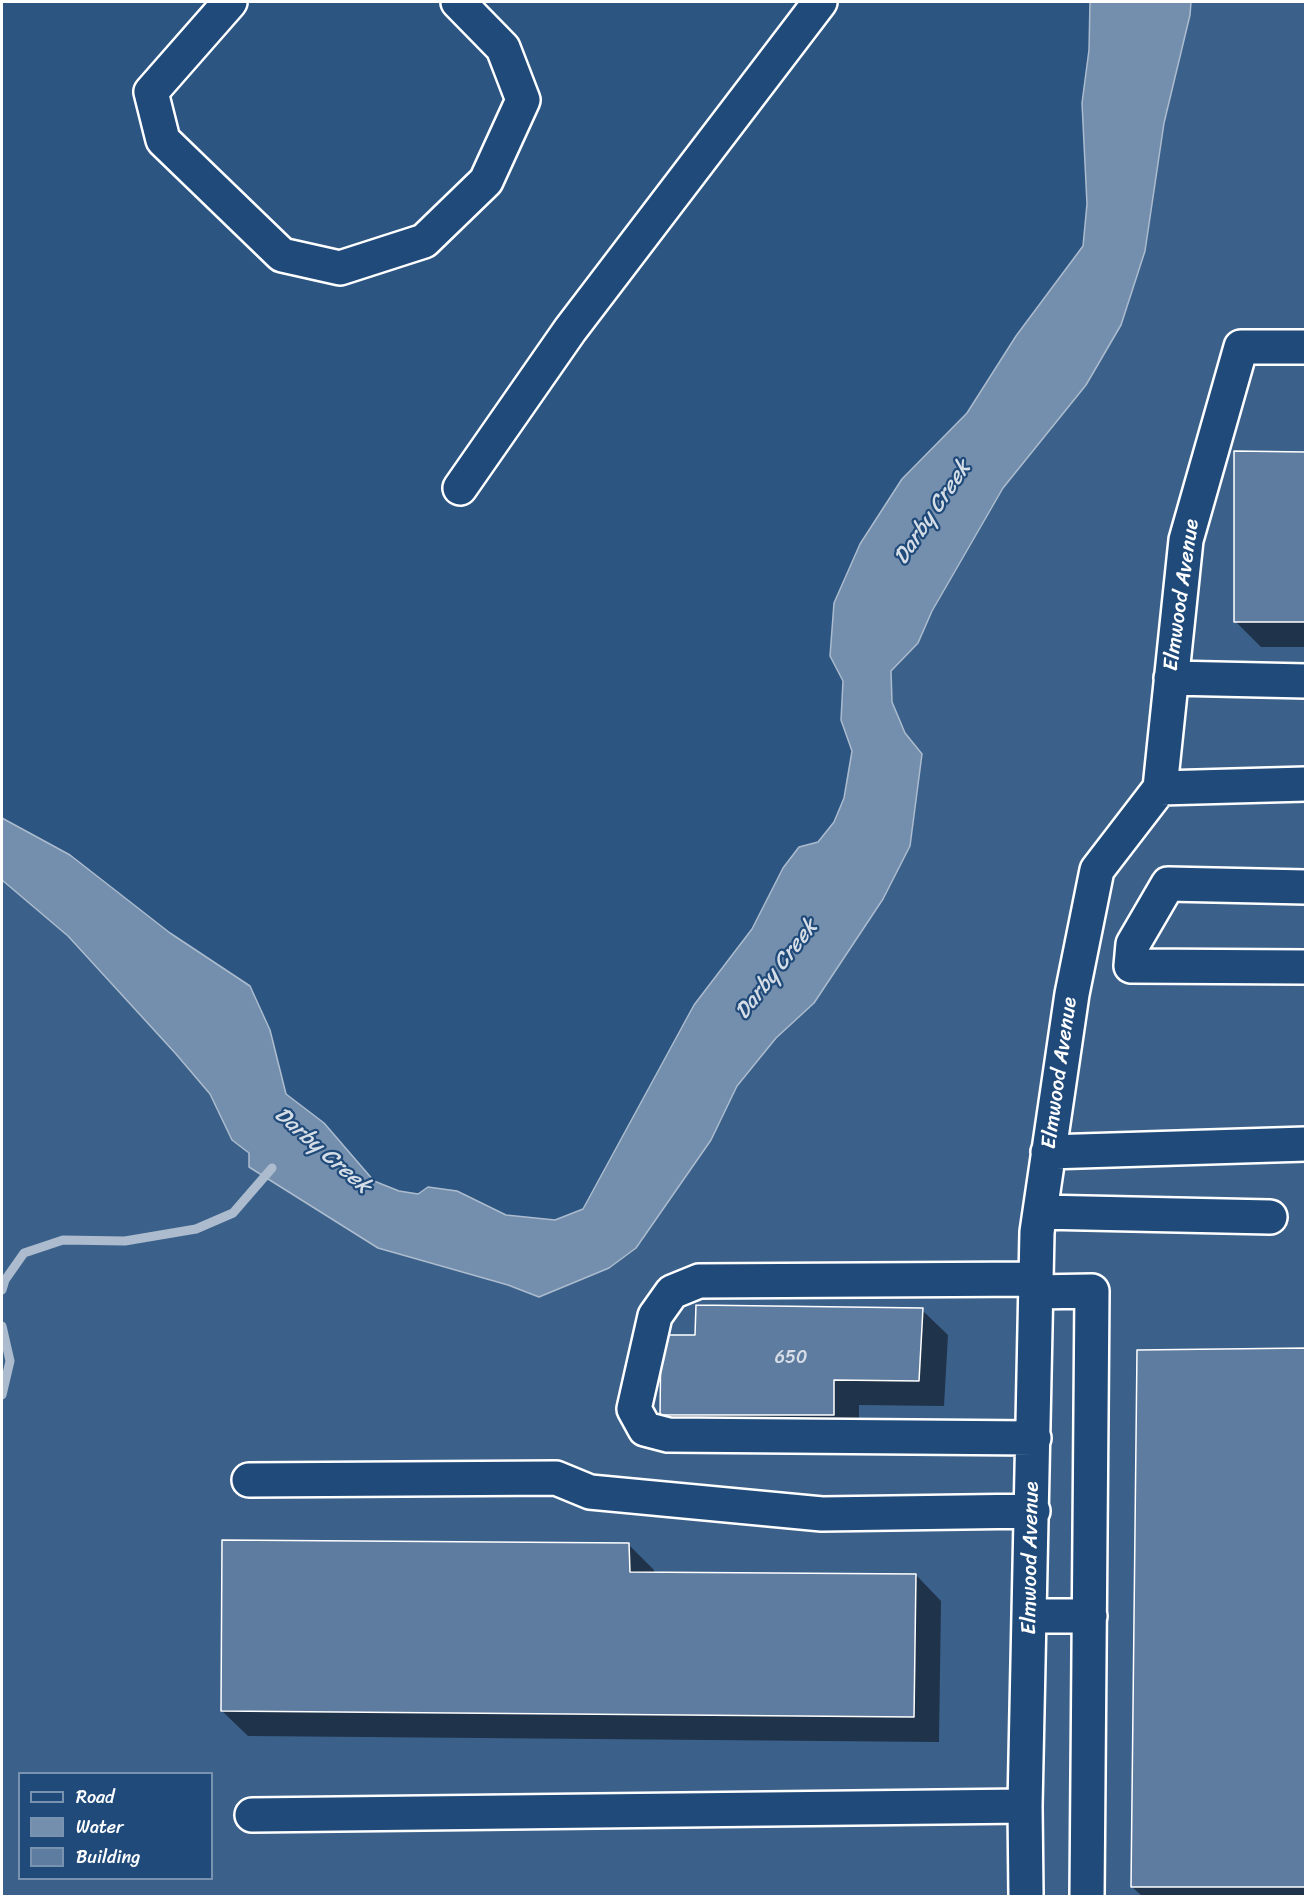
<!DOCTYPE html>
<style>
body{margin:0}
#map{position:relative;width:1307px;height:1898px;overflow:hidden;background:#2c5582;font-family:Sriracha,sans-serif}
canvas{display:block}
.frame{position:absolute;inset:0;border:3px solid #fff;pointer-events:none}
.legend{position:absolute;left:18px;top:1772px;width:195px;height:108px;box-sizing:border-box;background:#1f4a7a;border:2px solid #7992af;margin:0;padding:8px 10px;list-style:none;font-size:18px;color:#fff}
.legend li{display:flex;align-items:center;gap:12px;height:30px}
.legend b{width:30px;border:2px solid #7992af}
</style>
<div id="map">
<canvas width="1307" height="1898"></canvas>
<div class="frame"></div>
<ul class="legend">
<li><b style="height:8px;background:#1f4a7a"></b>Road</li>
<li><b style="height:16px;background:#748fad"></b>Water</li>
<li><b style="height:16px;background:#5e7c9f"></b>Building</li>
</ul>
</div>
<script>
const ctx = document.querySelector('canvas').getContext('2d');
ctx.lineJoin = 'round';
function paint(path, color) {
  ctx.fillStyle = color;
  ctx.fill(path, 'evenodd');
}
function shape(rows) {
  const path = new Path2D();
  for (const r of rows) {
    path.moveTo(r[0], r[1]);
    for (let i = 2; i < r.length; i += 2) path.lineTo(r[i], r[i + 1]);
  }
  return path;
}
function strokePath(path, color, width, dash) {
  ctx.strokeStyle = color;
  ctx.lineWidth = width;
  ctx.lineCap = dash ? 'butt' : 'round';
  ctx.setLineDash(dash || []);
  ctx.stroke(path);
}
function label(font, color, halo, rows, align = 'center') {
  ctx.font = font + ' Sriracha,sans-serif';
  ctx.lineWidth = 4.5;
  ctx.setLineDash([]);
  ctx.textBaseline = 'middle';
  ctx.strokeStyle = halo;
  ctx.fillStyle = color;
  for (const [text, x, y, turn = 0] of rows) {
    ctx.save();
    ctx.translate(x, y);
    ctx.rotate((+turn || 0) * Math.PI / 180);
    ctx.textAlign = isNaN(turn) ? turn : align;
    if (halo) ctx.strokeText(text, 0, 0);
    ctx.fillText(text, 0, 0);
    ctx.restore();
  }
}
paint(shape([
 [1121,2,1305,2,1305,1896,2,1896,2,853,364,1193,603,1240,840,890,878,593,1104,246],
 [20,1774,212,1774,212,1878,20,1878]
]), '#3b618b');
const water = shape([
 [1090,2,1191,2,1190,15,1164,123,1145,251,1121,325,1086,385,1003,488,932,611,918,643,891,671,892,702,905,733,922,754,910,846,883,899,814,1003,776,1038,737,1086,711,1140,636,1248,609,1268,539,1297,508,1285,378,1248,249,1167,249,1153,232,1140,210,1094,176,1054,68,936,2,880,2,818,70,855,170,933,250,986,270,1030,286,1094,324,1123,374,1181,399,1191,418,1194,428,1187,457,1191,506,1215,555,1220,583,1209,694,1005,752,929,783,868,799,847,818,842,834,822,844,798,852,751,841,720,843,681,830,656,834,603,860,544,902,479,967,413,1016,336,1083,246,1087,204,1082,103,1089,50,1090,2]
]);
paint(water, '#748fad');
strokePath(water, '#acbcce', 1.5);
paint(shape([
 [1306,453,1306,647,1261,647,1235,621],
 [922,1310,948,1335,944,1406,859,1405,859,1440,687,1439,662,1414,697,1336],
 [1306,1350,1306,1896,1142,1896,1132,1887],
 [629,1545,654,1570,654,1574,916,1575,941,1601,939,1742,248,1736,222,1711]
]), '#0007');
strokePath(shape([
 [2,1290,5,1280,24,1253,63,1240,125,1241,196,1229,233,1213,272,1168],
 [2,1326,10,1361,2,1395]
]), '#acbcce', 9);
const building = shape([
 [1234,451,1306,452,1306,622,1234,622,1234,451],
 [696,1305,923,1308,919,1381,834,1380,834,1415,660,1415,661,1335,695,1335,696,1305],
 [1306,1348,1306,1887,1131,1887,1137,1350,1306,1348],
 [222,1540,629,1543,630,1572,916,1574,914,1717,221,1711,222,1540]
]);
paint(building, '#5e7c9f');
strokePath(building, '#fff', 1.5);
const minor = shape([
 [230,2,151,92,163,140,282,255,340,268,424,241,486,181,523,100,503,48,458,2],
 [460,488,570,330,820,2],
 [1171,678,1306,681],
 [1160,788,1306,784],
 [1306,887,1168,884,1133,944,1131,966,1306,967],
 [1048,1152,1306,1144],
 [1040,1212,1270,1217],
 [1035,1292,1092,1291,1087,1896],
 [1034,1438,668,1435,645,1429,634,1409,655,1316,672,1292,699,1281,1036,1279],
 [249,1480,556,1478,590,1492,822,1514,1033,1511],
 [1030,1616,1090,1616],
 [252,1815,1025,1806],
 [1026,1896,1025,1806,1037,1232,1072,994,1097,870,1160,788,1186,540,1241,347,1306,347]
]);
strokePath(minor, '#fff', 38);
strokePath(minor, '#1f4a7a', 33);
label('18px', '#d7dee7', null, [
 ["650",791,1358]
]);
label('21px', '#fff', '#1f4a7a', [
 ["Elmwood Avenue",1182,595,-82],
 ["Elmwood Avenue",1060,1073,-82],
 ["Elmwood Avenue",1031,1558,-89]
]);
label('italic 22px', '#d5dde6', '#1f4a7a', [
 ["Darby Creek",933,513,-56],
 ["Darby Creek",777,970,-52],
 ["Darby Creek",322,1151,41]
]);
</script>
